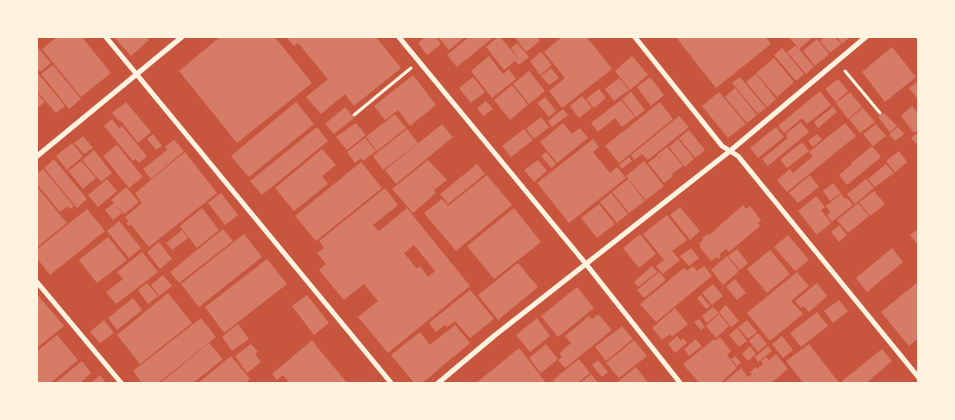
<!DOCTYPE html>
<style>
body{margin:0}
#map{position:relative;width:955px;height:420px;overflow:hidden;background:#c8553d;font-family:Lora,serif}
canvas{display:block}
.frame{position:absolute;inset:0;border:38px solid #fff3e0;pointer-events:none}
</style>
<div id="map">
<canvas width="955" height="420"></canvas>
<div class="frame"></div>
</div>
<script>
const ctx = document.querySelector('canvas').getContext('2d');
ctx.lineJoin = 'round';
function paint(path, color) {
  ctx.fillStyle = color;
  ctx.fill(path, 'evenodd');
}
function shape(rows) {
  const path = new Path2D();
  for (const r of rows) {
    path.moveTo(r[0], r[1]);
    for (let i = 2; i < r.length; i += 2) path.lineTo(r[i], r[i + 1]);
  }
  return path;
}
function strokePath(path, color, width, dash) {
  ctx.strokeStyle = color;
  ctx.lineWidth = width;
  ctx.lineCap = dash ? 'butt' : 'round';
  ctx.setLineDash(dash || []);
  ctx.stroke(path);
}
paint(shape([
 [58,36,81,36,111,73,81,97,42,49],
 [113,36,146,36,149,40,131,56],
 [221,36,274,36,312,83,237,143,179,71],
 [285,36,375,36,401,68,354,106,345,94,321,114,306,97,328,79,298,43,294,46],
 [426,36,435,36,441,44,427,55,418,43],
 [437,36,466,36,449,50],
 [470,36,495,36,457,67,447,55],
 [499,36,519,59,511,48,517,43,529,57,519,65,515,61,504,70,486,47],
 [514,36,537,36,540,41,526,52],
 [563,36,586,36,612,69,562,108,549,91,565,78,544,52],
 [675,36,765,36,771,44,716,88],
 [788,36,814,36,799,49,814,67,806,74,787,52,795,46,799,49],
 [825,36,834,36,841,44,830,53,820,41],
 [836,36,851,36,842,44],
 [817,39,829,54,815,66,803,51],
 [36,45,51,63,40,72,36,67],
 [892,47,916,77,885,102,862,72],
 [782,48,804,74,796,81,774,55],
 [541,52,552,65,540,75,530,61],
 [489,56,503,74,509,69,516,79,492,98,471,71],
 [632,56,648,75,630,90,615,71],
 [774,58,794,82,777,97,756,73],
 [53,65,81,99,69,109,41,74],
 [551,68,559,78,549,85,541,76],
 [36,71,65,106,56,113,36,90],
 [529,71,545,91,529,104,513,84],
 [756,74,776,99,767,107,746,82],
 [413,75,436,105,410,126,398,110,385,120,374,106],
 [473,77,485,92,471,103,459,88],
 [650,77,664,95,651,106,637,87],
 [740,77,766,108,758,114,732,83],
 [619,78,629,90,614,101,605,89],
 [838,79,848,91,836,102,825,89],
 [919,80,919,101,909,88],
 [512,85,528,105,510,120,494,100],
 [735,88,757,115,747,123,725,97],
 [599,89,606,98,594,108,586,99],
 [820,91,831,105,807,124,802,118,784,133,778,126],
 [36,92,45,102,36,109],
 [631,92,645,110,636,117,622,99],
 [719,92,746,124,728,138,702,106],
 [850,92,862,107,848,119,836,103],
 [582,96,592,108,579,118,570,106],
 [545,97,556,111,549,117,537,103],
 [621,100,635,117,622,127,615,118,598,132,591,123],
 [486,101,493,109,483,116,477,108],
 [126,102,151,132,138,143,121,121,120,122,112,113],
 [296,102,314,124,249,177,231,156],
 [660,102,673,119,619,163,605,146],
 [912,106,919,114,919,129,914,133,901,116],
 [345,107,354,118,334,134,325,124],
 [833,107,837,112,818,128,814,122],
 [863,108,875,122,860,133,849,119],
 [563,109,568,115,552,127,548,121],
 [884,113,897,126,890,132,878,117],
 [395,114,406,128,377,151,366,137],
 [679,116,689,127,648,160,642,154,634,160,631,155],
 [541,117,549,127,534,139,526,129],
 [112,119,119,128,122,126,147,156,139,163,135,159,133,161,104,126],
 [801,122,809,132,768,166,762,159,788,138,786,134],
 [356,123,366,135,347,150,336,137],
 [563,123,572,134,580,128,588,138,557,163,540,142],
 [845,123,856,136,787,192,777,180,790,169,793,173,813,156,809,152],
 [442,124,453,137,396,184,385,170],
 [876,124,886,136,873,146,863,134],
 [317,127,328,141,262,195,250,181],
 [776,127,784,137,758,158,750,148],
 [898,127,904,134,895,141,889,134],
 [407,129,418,143,383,170,373,156],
 [524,129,533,140,511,157,502,146],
 [689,130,705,150,695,158,679,138],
 [919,132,919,147,911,138],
 [153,134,162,146,156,150,147,139],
 [817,134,822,139,813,147,808,141],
 [83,136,93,148,84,154,74,143],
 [365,138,376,151,363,161,361,158,355,163,347,152],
 [593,139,599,147,593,152,610,173,617,167,626,178,569,223,537,183],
 [678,139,694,159,685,167,669,147],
 [174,140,184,151,151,179,143,169,167,150,165,147],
 [802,142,809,151,787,168,780,160],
 [72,143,83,156,67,170,56,156],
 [117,145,143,177,129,188,103,156],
 [872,146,881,157,847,185,839,175,852,164,851,163],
 [667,147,683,166,672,174,673,176,664,183,648,163,657,156,666,167,657,155],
 [322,149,336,165,322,176,328,184,294,211,275,188],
 [94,150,112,173,101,182,82,160],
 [899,151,907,162,895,172,886,161],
 [185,152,217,193,149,247,131,225,129,226,126,223,129,222,125,217,142,203,135,193],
 [546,152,556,164,551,168,541,156],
 [629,157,632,161,622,169,619,165],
 [54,159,87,199,77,208,44,168],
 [428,160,447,180,434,190,436,193,413,213,392,189],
 [538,160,547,171,534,182,524,170],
 [81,161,96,178,83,189,68,171],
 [644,161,664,186,646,200,626,176],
 [361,162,382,188,316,241,295,216],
 [477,164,485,174,448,204,440,194],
 [886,164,894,173,875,187,868,179],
 [43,169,74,206,70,209,68,206,60,212,36,183,36,175],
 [487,175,512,205,456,251,424,213,442,199,448,206],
 [810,175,819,187,798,203,789,193],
 [107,179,117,191,98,207,88,195],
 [628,179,645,201,629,213,612,192],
 [866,179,874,188,855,204,847,194],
 [833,183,841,193,830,201,823,191],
 [36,186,67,223,36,248],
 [126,187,139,202,124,214,115,205,122,213,113,220,105,210,114,203,111,200],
 [385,188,398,205,373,225,379,231,407,208,470,286,388,353,358,317,378,301,364,284,344,300,319,270,326,264,317,253,324,248,319,241],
 [414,245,435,271,428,277,420,266,417,269,404,253],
 [874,191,885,204,870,216,859,202],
 [221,193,238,215,225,225,208,203],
 [611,193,628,214,617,223,600,202],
 [841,194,845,199,847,198,853,205,832,222,827,215,830,212,826,206],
 [816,196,825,207,821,210,831,223,817,235,798,211],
 [858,203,869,216,848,233,837,220],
 [599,204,615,224,597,238,581,218],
 [743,205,746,209,750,206,761,220,758,223,760,226,729,252,726,249,719,255,721,257,718,259,717,257,711,261,699,246,701,245,699,243,703,240,702,238,708,234,709,235],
 [680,207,700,231,690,240,670,215],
 [202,208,219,230,197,248,180,226],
 [514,208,541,242,494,279,467,246],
 [87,209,105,231,50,275,36,257,36,250],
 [667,215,687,240,672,251,680,260,663,274,656,266,664,260,643,234],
 [119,221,141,248,129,258,107,231],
 [839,225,847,235,839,242,831,232],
 [919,228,919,246,910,235],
 [223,229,233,241,179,283,170,272],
 [182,230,188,238,172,250,166,243],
 [244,234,262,257,199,307,181,284],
 [640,234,656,254,639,268,623,248],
 [788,235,809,260,795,271,774,247],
 [108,237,127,260,97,283,79,260],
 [159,242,172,259,160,269,147,252],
 [691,248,699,258,689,266,680,256],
 [892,248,903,262,867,292,856,278],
 [737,249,748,263,740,270,728,256],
 [770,250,790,274,767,293,747,269],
 [142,252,158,272,116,304,106,292,123,279,117,272],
 [727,256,739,271,723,285,711,270],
 [267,259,287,284,224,333,205,307],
 [518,263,538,287,498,320,478,295],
 [652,266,657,272,638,287,634,282],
 [693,266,697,271,704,266,712,276,656,322,640,304,684,268,687,271],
 [659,272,666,280,644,298,637,290],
 [797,272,809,286,791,301,803,314,770,341,747,313],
 [163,275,172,286,159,296,151,285],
 [735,279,746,293,737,300,726,287],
 [919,281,919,338,909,346,881,312],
 [147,283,158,296,148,304,138,290],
 [817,283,827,296,809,312,803,306,801,308,795,301],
 [713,284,723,296,712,305,702,293],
 [577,287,594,308,558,337,541,316],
 [470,290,494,319,470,338,455,321,447,327,445,325,436,332,429,323],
 [36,293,64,326,37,348,36,346],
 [168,293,192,323,140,364,117,335],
 [307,295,329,323,314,335,292,306],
 [701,295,710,306,706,309,697,298],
 [133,298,142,310,117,330,108,318],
 [839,300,848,311,833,323,824,311],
 [726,305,739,321,731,327,719,312],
 [713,307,719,313,707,323,702,316],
 [675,308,688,324,672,337,670,334,662,340,652,328],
 [817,312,828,326,801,347,790,333],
 [598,314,612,330,565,368,558,360,562,357,559,353,571,343,565,336,589,316,592,319],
 [719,314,729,326,716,338,706,326],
 [201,318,216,337,157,384,143,384,133,371],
 [537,318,550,336,530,352,516,335],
 [699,319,705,327,701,330,694,322],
 [104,320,114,333,100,343,90,332],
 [747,320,757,332,748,339,738,327],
 [238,324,249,339,232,351,222,337],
 [455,325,470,343,421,384,415,384,391,355,420,332,430,345],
 [622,326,633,339,606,361,595,347],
 [737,328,747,341,739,347,729,335],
 [758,333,767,344,758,352,749,341],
 [57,335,78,360,49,384,36,384,36,352],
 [677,336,681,341,683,338,687,343,675,353,668,344],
 [782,336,793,350,783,358,772,344],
 [720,337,731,351,727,355,737,368,719,384,700,384,683,364,714,339,715,341],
 [696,339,702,346,689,356,684,349],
 [312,340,317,347,348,384,285,384,288,381,283,375,277,380,272,374],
 [634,340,647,356,619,378,606,363],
 [209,343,223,359,192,384,159,384],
 [251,344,258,352,255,354,261,362,247,373,235,356],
 [546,344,558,359,541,373,529,358],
 [809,344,840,384,804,384,786,361],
 [750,346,756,354,748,361,742,354],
 [768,346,772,351,758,362,755,357],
 [519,348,547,384,475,384],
 [882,349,892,361,865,384,844,384,842,381],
 [776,354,788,369,770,384,722,384,741,368,748,377,752,374,750,372,756,367,757,369,763,364,761,361,766,357,769,360],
 [231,356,250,379,244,384,197,384],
 [735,356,741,363,737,366,731,359],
 [579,359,590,373,576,384,556,384,553,380],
 [598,360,608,372,602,377,592,365],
 [82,361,91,373,79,384,54,384],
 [636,367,649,384,615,384],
 [591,374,599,384,579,384],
 [100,375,107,384,90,384]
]), '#d67c66');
strokePath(shape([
 [845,71,880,113],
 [354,115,411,68]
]), '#fff3e0', 3);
strokePath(shape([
 [105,36,392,384],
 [398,36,586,264,681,384],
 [634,36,722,146,738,156,919,378],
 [918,36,919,37],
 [36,157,183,36],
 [36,281,122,384],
 [437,384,494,336,730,151,867,36]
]), '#fff3e0', 5);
</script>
